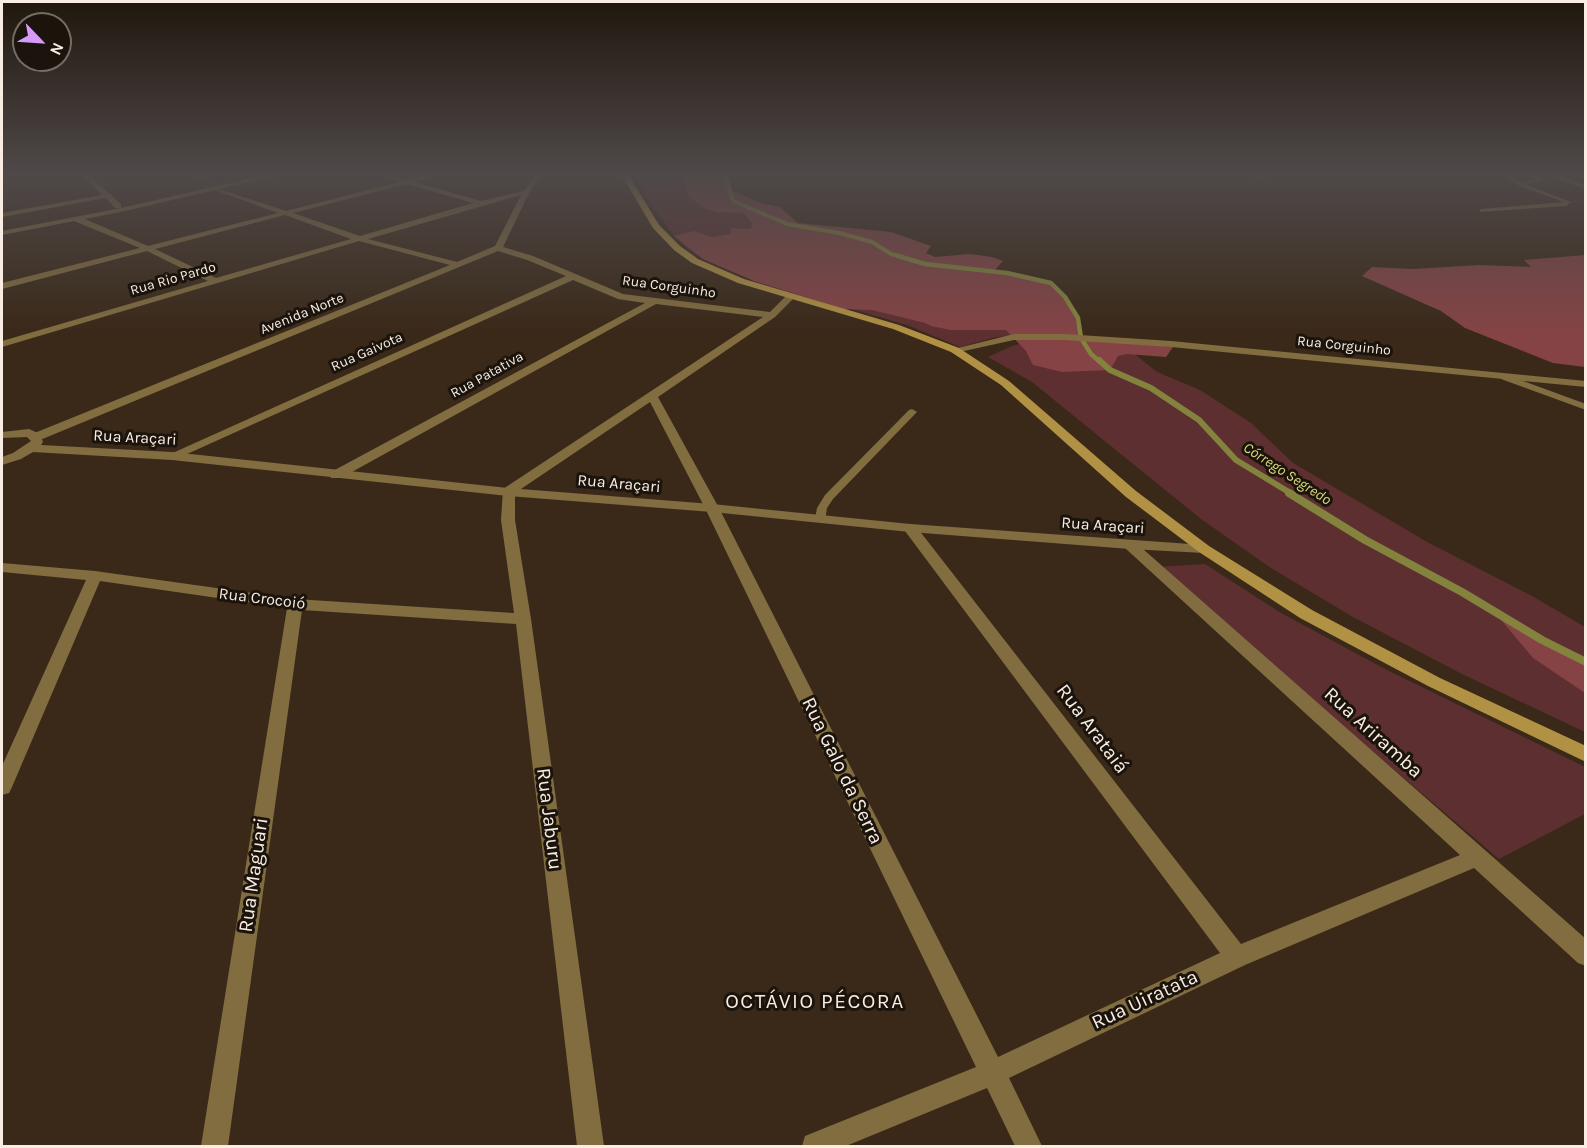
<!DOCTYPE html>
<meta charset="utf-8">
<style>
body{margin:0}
#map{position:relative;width:1587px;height:1148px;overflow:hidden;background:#3a2919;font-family:Karla,sans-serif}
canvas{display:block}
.frame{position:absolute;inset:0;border:3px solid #f9ede3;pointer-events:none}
.north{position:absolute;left:12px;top:12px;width:60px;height:60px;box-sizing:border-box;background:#1b140c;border:2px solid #746b62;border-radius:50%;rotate:115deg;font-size:16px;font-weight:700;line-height:24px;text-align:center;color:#f9ede3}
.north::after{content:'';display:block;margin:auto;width:21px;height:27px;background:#d69bf9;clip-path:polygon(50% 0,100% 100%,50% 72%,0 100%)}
</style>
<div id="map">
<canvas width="1587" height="1148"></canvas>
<div class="frame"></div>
<div class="north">N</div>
</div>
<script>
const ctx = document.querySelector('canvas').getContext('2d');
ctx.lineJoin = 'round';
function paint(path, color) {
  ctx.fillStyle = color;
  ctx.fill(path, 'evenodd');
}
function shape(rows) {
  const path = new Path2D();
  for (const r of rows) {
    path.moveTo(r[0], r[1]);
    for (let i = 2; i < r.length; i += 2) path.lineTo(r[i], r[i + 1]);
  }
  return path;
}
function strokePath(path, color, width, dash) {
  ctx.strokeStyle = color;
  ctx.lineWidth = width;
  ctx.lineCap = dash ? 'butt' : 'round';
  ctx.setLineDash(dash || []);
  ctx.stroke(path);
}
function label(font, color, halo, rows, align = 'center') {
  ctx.font = font + ' Karla,sans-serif';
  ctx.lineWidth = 6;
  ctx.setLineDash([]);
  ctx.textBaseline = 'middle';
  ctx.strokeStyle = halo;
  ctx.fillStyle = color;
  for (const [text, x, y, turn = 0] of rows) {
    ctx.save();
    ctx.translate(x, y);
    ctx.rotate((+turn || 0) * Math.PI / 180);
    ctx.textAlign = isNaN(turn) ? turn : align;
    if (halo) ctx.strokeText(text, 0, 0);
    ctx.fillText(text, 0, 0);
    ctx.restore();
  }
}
paint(shape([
 [720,174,727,180,730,190,787,224,954,269,1007,273,1051,283,1065,297,1078,318,1081,337,1125,340,1137,356,1157,372,1200,390,1251,423,1293,463,1429,543,1532,596,1585,627,1585,732,1462,674,1353,617,1271,568,1201,519,1032,382,988,357,1012,346,1039,339,1041,335,996,337,960,347,907,325,754,281,703,259,689,250,674,236,644,194,634,175],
 [1205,564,1281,613,1385,669,1585,767,1585,814,1499,859,1156,567]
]), '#5e2f30');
paint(shape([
 [669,174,720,174,727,180,730,190,761,203,780,207,798,223,891,232,931,246,926,253,935,257,970,254,992,257,1003,261,993,272,1007,273,1051,283,1065,297,1078,318,1084,339,1173,347,1166,357,1127,354,1118,356,1110,370,1062,372,1033,365,1026,351,1006,330,951,330,931,326,925,323,872,310,844,309,754,281,703,259,674,236,694,231,712,237,730,234,732,228,751,229,752,223,744,213,717,212,704,208,687,195,686,181],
 [1585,255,1585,367,1553,363,1465,328,1441,311,1362,276,1372,267,1413,269,1480,265,1531,267,1524,260],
 [1487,603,1585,661,1585,693,1533,658]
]), '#854345');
strokePath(shape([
 [720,174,727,180,733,201,787,224,839,233,872,242,891,254,903,257]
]), '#83833e', 4);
strokePath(shape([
 [898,256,925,264,1007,273,1051,283,1065,297,1078,318,1081,338,1091,354,1100,362]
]), '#83833e', 4.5);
strokePath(shape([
 [1099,360,1110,370,1151,388,1199,420,1236,460,1292,494]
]), '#83833e', 6);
strokePath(shape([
 [1289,493,1365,540,1462,592,1542,640,1586,662]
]), '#83833e', 8);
paint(shape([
 [1508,174,1518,174,1512,177,1521,183,1535,179,1524,174,1532,174,1543,179,1543,181,1525,184,1571,202,1566,206,1479,212,1481,209,1564,202,1517,185,1506,177,1508,174],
 [1504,374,1586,404,1586,410,1501,379,1501,375,1504,374],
 [912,409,917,412,915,414,833,499,827,508,825,521,817,521,815,519,817,508,825,495,909,410,912,409]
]), '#816d40');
paint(shape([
 [81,174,88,174,121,204,121,208,115,208,106,198,2,217,2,213,102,195,81,174],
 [189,174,197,176,218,174,196,180,189,174],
 [377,174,389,174,407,180,427,174,440,174,414,182,481,201,524,191,537,174,544,174,529,193,503,247,533,256,623,294,770,312,787,295,793,295,793,299,775,317,658,397,719,508,998,1057,1220,953,905,531,903,528,905,525,910,524,915,525,1241,944,1460,855,1125,548,1123,545,1125,542,1135,542,1586,939,1586,966,1578,963,1474,868,1245,965,1009,1078,1042,1146,1015,1146,987,1088,846,1146,802,1146,805,1136,976,1067,705,508,650,402,515,493,515,520,531,619,604,1146,577,1146,516,624,302,610,228,1146,201,1146,287,608,100,581,12,787,9,793,2,795,2,766,86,580,2,572,2,563,95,571,295,599,514,613,501,520,503,489,763,317,656,304,341,478,331,478,330,475,331,472,645,303,618,299,573,280,176,459,172,460,166,456,566,276,527,260,498,251,40,440,32,440,32,434,450,265,359,241,2,347,2,341,208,281,147,251,2,289,2,283,140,248,74,221,74,217,80,217,148,246,278,213,215,190,215,188,286,211,399,182,377,174],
 [407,184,473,203,360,236,293,213,407,184],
 [521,195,495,246,457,262,368,239,521,195],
 [285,215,351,239,216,278,155,249,285,215],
 [1282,174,1256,178,1253,176,1254,174,1282,174]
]), '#816d40');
paint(shape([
 [269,174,283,174,121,212,2,235,2,231,121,208,269,174],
 [1542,174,1553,174,1586,185,1586,189,1542,174],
 [1014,334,1064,334,1171,341,1586,381,1586,387,1171,347,1064,340,1014,340,955,353,950,350,1014,334],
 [29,429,40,434,43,442,41,445,172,452,508,488,712,504,910,524,1204,545,1211,549,1204,553,1130,549,910,532,712,512,508,496,172,460,33,452,21,459,2,465,2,457,13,453,31,441,27,437,2,438,2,432,29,429]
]), '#816d40');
paint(shape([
 [621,174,628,174,659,225,680,246,698,259,744,279,899,325,959,348,1009,381,1136,491,1209,546,1312,610,1440,678,1586,746,1586,762,1428,686,1300,618,1199,552,1126,497,1001,385,951,352,893,329,738,283,692,263,674,250,653,228,621,174]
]), '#b19144');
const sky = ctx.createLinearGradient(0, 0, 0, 335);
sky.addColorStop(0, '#20170e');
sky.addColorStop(0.52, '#4f4949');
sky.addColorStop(1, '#4f494900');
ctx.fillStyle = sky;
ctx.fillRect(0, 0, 1587, 335);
label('14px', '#f9ede3', '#1b140c', [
 ["Rua Rio Pardo",173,279,-16],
 ["Rua Corguinho",669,287,8],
 ["Avenida Norte",302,314,-22],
 ["Rua Corguinho",1344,346,6],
 ["Rua Gaivota",367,352,-24],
 ["Rua Patativa",487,375,-29]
]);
label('italic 15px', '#dbdb79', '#1b140c', [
 ["Córrego Segredo",1287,474,33]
]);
label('16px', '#f9ede3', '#1b140c', [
 ["Rua Araçari",135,438,3],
 ["Rua Araçari",619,484,5],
 ["Rua Araçari",1103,526,4],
 ["Rua Crocoió",262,599,7]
]);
label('20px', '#f9ede3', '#1b140c', [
 ["Rua Arataiá",1092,729,53],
 ["Rua Ariramba",1373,733,42],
 ["Rua Galo da Serra",842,771,64],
 ["Rua Jaburu",549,819,83],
 ["Rua Maguari",254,875,-82],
 ["Rua Uiratata",1145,1000,-25]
]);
ctx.letterSpacing = '1.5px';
label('21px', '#f9ede3', '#1b140c', [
 ["OCTÁVIO PÉCORA",815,1002]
]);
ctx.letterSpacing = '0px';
</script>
